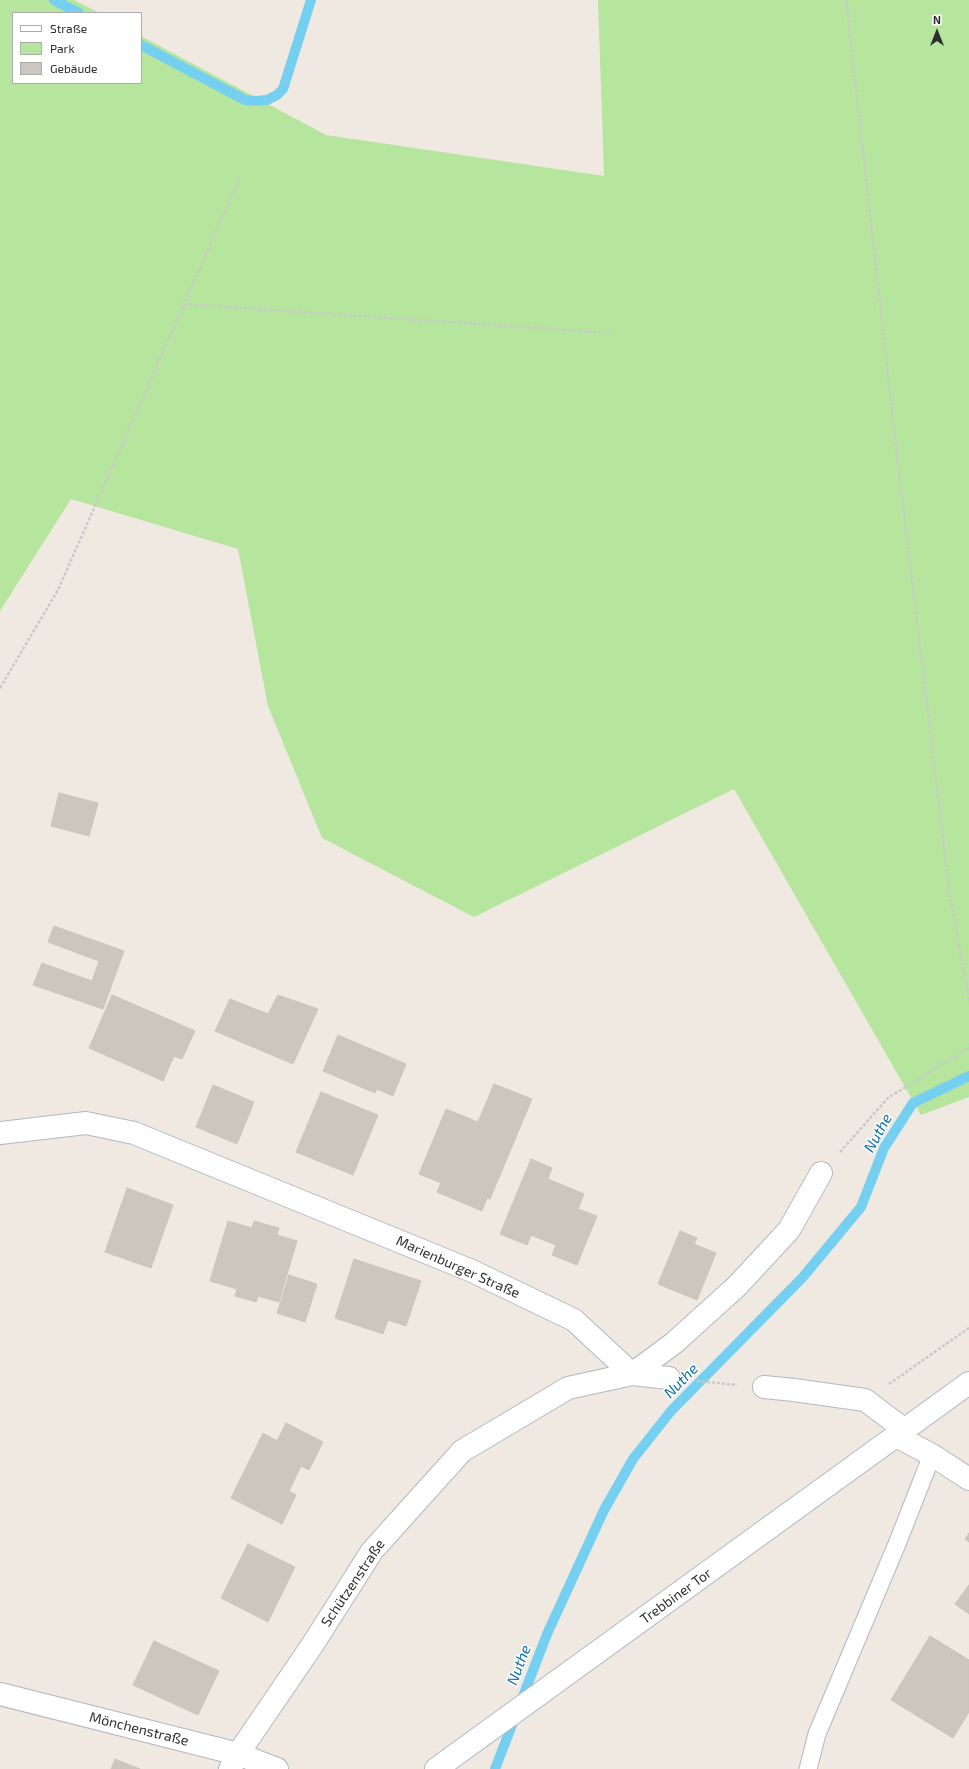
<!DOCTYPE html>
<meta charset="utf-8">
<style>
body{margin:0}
#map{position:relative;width:969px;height:1769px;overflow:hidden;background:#efe9e1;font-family:"Exo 2",sans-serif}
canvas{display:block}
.legend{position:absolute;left:12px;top:12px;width:130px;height:72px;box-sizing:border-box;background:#fff;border:1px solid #ababab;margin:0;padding:5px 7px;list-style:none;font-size:12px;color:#2e2e2e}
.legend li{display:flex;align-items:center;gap:8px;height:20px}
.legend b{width:20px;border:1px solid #ababab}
.north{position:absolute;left:917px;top:12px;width:40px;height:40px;-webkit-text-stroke:3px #fff;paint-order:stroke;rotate:0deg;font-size:11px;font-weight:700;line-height:16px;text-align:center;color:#2e2e2e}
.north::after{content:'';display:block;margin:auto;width:14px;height:18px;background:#2e2e2e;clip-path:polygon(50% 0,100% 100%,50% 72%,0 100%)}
</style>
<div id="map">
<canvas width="969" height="1769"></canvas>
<ul class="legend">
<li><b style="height:5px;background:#fff"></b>Straße</li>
<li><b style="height:11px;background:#b6e59e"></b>Park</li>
<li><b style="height:11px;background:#cbc7bf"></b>Gebäude</li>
</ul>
<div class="north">N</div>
</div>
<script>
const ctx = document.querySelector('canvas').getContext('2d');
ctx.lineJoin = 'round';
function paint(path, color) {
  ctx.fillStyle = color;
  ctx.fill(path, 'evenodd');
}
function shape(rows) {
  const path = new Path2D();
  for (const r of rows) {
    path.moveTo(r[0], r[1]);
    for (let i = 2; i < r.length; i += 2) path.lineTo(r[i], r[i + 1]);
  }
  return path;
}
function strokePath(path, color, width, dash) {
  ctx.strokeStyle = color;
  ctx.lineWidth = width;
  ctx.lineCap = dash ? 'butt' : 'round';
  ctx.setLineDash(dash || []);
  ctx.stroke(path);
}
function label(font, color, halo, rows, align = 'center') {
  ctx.font = font + ' "Exo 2",sans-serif';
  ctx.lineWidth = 3;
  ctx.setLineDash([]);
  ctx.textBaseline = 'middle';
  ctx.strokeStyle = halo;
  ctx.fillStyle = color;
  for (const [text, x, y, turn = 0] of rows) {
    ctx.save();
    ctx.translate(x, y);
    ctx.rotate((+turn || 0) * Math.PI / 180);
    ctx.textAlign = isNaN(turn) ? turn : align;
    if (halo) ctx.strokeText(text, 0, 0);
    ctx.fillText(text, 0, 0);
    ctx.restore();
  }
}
paint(shape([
 [0,0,74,0,99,13,13,13,13,83,141,83,141,36,326,135,604,176,598,0,969,0,969,1097,921,1115,734,789,474,917,322,838,268,706,238,549,71,499,0,611]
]), '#b6e59e');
strokePath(shape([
 [54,0,79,13],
 [141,45,245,100,256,101,267,100,277,95,283,89,311,0],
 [495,1769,547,1634,604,1510,633,1459,671,1411,803,1277,861,1207,884,1148,913,1103,969,1076]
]), '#75cff0', 10);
const building = shape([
 [59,793,98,803,89,836,51,826,59,793],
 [54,926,124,951,103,1009,33,985,42,963,92,981,99,961,48,942,54,926],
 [112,995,154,1013,130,1066,89,1048,112,995],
 [278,995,318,1009,293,1064,215,1031,230,999,268,1014,278,995],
 [154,1013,195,1031,182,1059,174,1056,163,1081,130,1066,154,1013],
 [338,1035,406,1064,393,1096,377,1089,375,1093,323,1071,338,1035],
 [494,1084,532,1099,490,1199,487,1198,482,1211,437,1192,441,1183,419,1174,446,1109,478,1122,494,1084],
 [213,1085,254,1102,237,1144,196,1127,213,1085],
 [321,1092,378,1115,353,1175,296,1152,321,1092],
 [531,1159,552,1168,548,1179,584,1194,578,1209,597,1216,577,1265,552,1255,556,1245,531,1235,527,1245,500,1234,531,1159],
 [127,1188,173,1205,151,1268,105,1252,127,1188],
 [228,1221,252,1228,254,1221,279,1228,277,1235,297,1241,279,1302,258,1296,256,1302,235,1296,237,1289,210,1281,228,1221],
 [680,1231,697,1238,694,1244,716,1253,697,1300,658,1284,680,1231],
 [354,1259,421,1281,406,1326,388,1320,383,1334,335,1318,354,1259],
 [289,1275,317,1284,305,1322,277,1313,289,1275],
 [286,1423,323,1442,309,1470,301,1466,289,1491,296,1495,282,1524,231,1498,263,1433,277,1441,286,1423],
 [969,1533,969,1542,965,1539,969,1533],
 [248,1544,295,1567,268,1622,221,1598,248,1544],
 [969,1585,969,1614,955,1604,969,1585],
 [930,1636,969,1660,969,1712,953,1738,891,1700,930,1636],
 [154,1641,219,1671,198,1715,133,1685,154,1641],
 [115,1759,140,1769,111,1769,115,1759]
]);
paint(building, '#cbc7bf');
strokePath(building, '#cbc5ba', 1);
const lane = shape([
 [808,1769,817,1734,897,1544,932,1455]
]);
const street = shape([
 [0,1133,86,1123,134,1133,472,1271,574,1320,632,1374,674,1343,737,1286,789,1230,821,1173],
 [764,1387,794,1390,865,1400,905,1430],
 [896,1436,932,1455,969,1479],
 [0,1694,238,1754,277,1769],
 [230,1769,238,1754,313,1644,372,1551,462,1451,568,1388,632,1374,669,1378]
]);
const secondary = shape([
 [436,1769,969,1383]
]);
strokePath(lane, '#b4b7c1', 19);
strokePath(street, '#b4b7c1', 24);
strokePath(secondary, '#b4b7c1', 24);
strokePath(shape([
 [846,0,897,456,950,896,969,1001],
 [184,304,609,333],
 [0,688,58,590,240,177],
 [840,1152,888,1098,969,1048],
 [697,1381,737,1385],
 [889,1384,969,1328]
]), '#c9c9c9', 2.5, [3, 2]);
strokePath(lane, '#fff', 17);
strokePath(street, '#fff', 22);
strokePath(secondary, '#fff', 22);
label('14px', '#2e2e2e', '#fff', [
 ["Marienburger Straße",458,1267,24],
 ["Schützenstraße",353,1583,-56],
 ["Trebbiner Tor",676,1596,-36],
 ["Mönchenstraße",139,1729,14]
]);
label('italic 15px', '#0d6fa3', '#fff', [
 ["Nuthe",878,1133,-61],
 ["Nuthe",681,1381,-46],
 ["Nuthe",519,1665,-69]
]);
</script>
